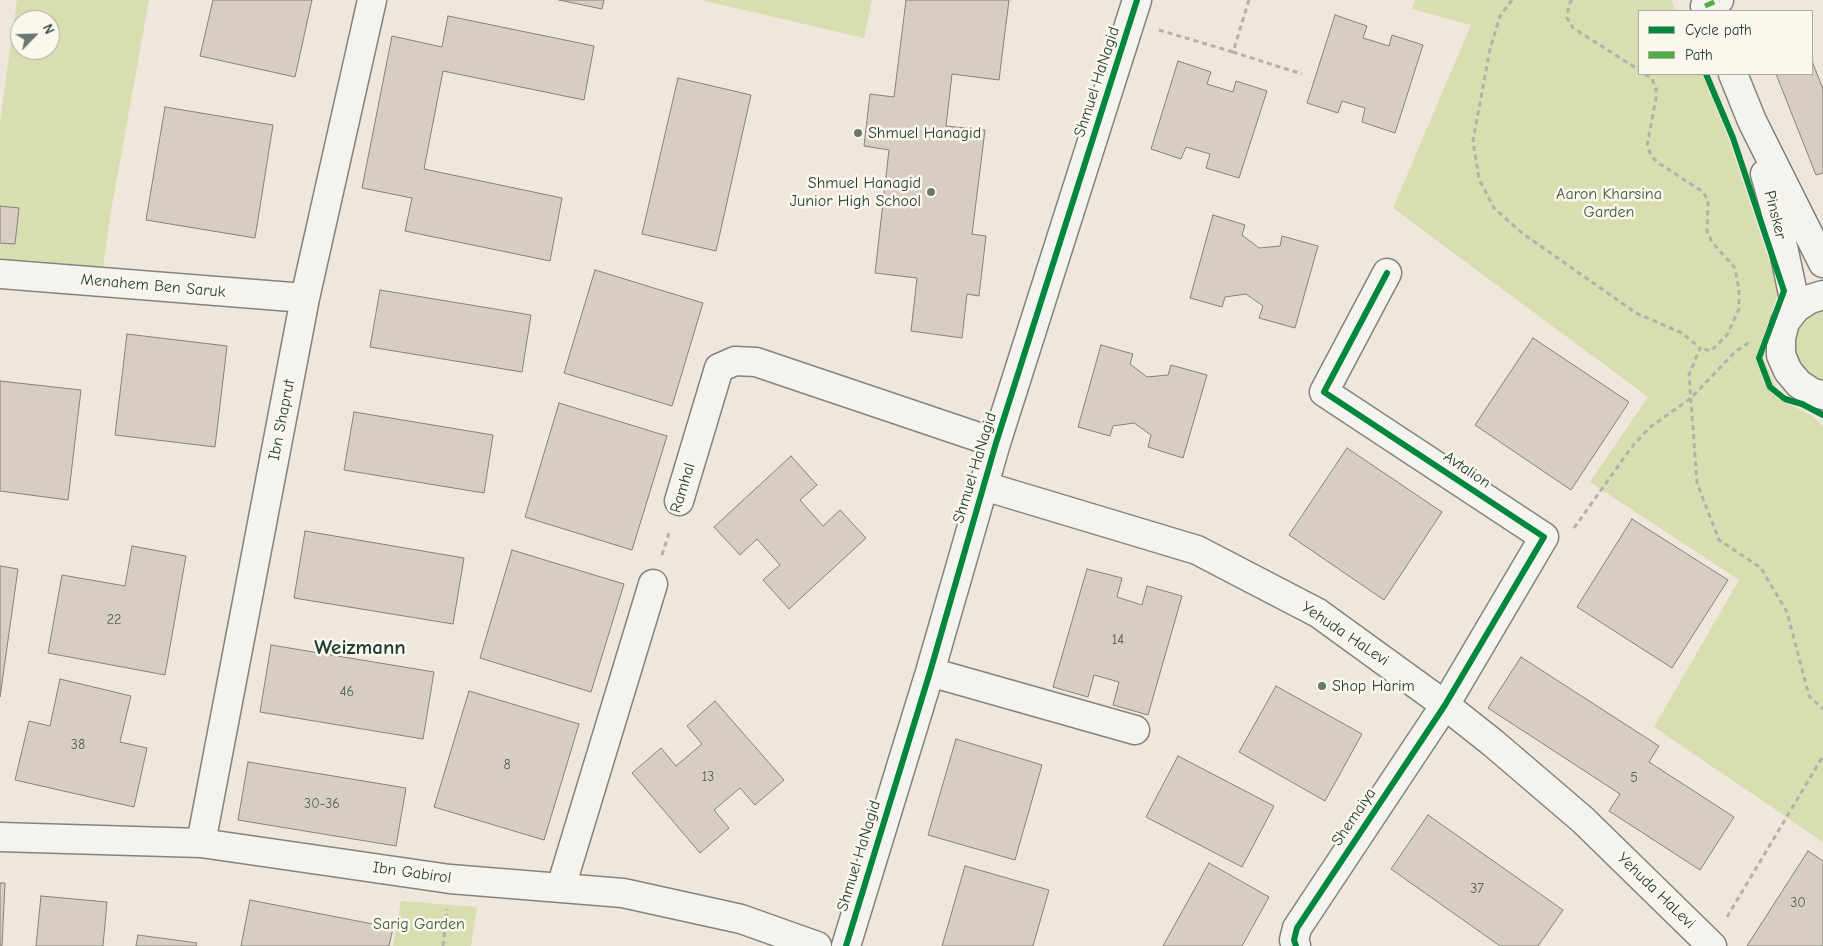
<!DOCTYPE html>
<style>
body{margin:0}
#map{position:relative;width:1823px;height:946px;overflow:hidden;background:#efe6dc;font-family:"Comic Neue",sans-serif}
canvas{display:block}
.legend{position:absolute;left:1638px;top:10px;width:175px;height:65px;box-sizing:border-box;background:#fbf7ec;border:1px solid #a3ada2;margin:0;padding:6px 9px;list-style:none;font-size:15px;color:#1f3d34}
.legend li{display:flex;align-items:center;gap:10px;height:25px}
.legend b{width:25px;border:1px solid #a3ada2}
.north{position:absolute;left:10px;top:10px;width:50px;height:50px;box-sizing:border-box;background:#fbf7ec;border:1px solid #a3ada2;border-radius:50%;rotate:66deg;font-size:14px;font-weight:700;line-height:20px;text-align:center;color:#1f3d34}
.north::after{content:'';display:block;margin:auto;width:18px;height:22px;background:#68786f;clip-path:polygon(50% 0,100% 100%,50% 72%,0 100%)}
</style>
<div id="map">
<canvas width="1823" height="946"></canvas>
<ul class="legend">
<li><b style="height:6px;background:#00873e"></b>Cycle path</li>
<li><b style="height:6px;background:#52ad45"></b>Path</li>
</ul>
<div class="north">N</div>
</div>
<script>
const ctx = document.querySelector('canvas').getContext('2d');
ctx.lineJoin = 'round';
function paint(path, color) {
  ctx.fillStyle = color;
  ctx.fill(path, 'evenodd');
}
function shape(rows) {
  const path = new Path2D();
  for (const r of rows) {
    path.moveTo(r[0], r[1]);
    for (let i = 2; i < r.length; i += 2) path.lineTo(r[i], r[i + 1]);
  }
  return path;
}
function strokePath(path, color, width, dash) {
  ctx.strokeStyle = color;
  ctx.lineWidth = width;
  ctx.lineCap = dash ? 'butt' : 'round';
  ctx.setLineDash(dash || []);
  ctx.stroke(path);
}
function label(font, color, halo, rows, align = 'center') {
  ctx.font = font + ' "Comic Neue",sans-serif';
  ctx.lineWidth = 5;
  ctx.setLineDash([]);
  ctx.textBaseline = 'middle';
  ctx.strokeStyle = halo;
  ctx.fillStyle = color;
  for (const [text, x, y, turn = 0] of rows) {
    ctx.save();
    ctx.translate(x, y);
    ctx.rotate((+turn || 0) * Math.PI / 180);
    ctx.textAlign = isNaN(turn) ? turn : align;
    if (halo) ctx.strokeText(text, 0, 0);
    ctx.fillText(text, 0, 0);
    ctx.restore();
  }
}
paint(shape([
 [17,0,149,0,111,211,103,267,0,258,0,122],
 [20,20,50,20,50,50,20,50],
 [701,0,872,0,864,38],
 [1415,0,1671,0,1676,11,1639,11,1639,74,1702,74,1729,140,1779,291,1759,349,1782,400,1812,416,1823,426,1823,842,1654,727,1739,580,1590,482,1648,397,1393,208,1471,25,1412,9],
 [1823,305,1823,384,1811,379,1794,360,1792,333,1798,321],
 [401,901,477,907,471,946,393,946]
]), '#d8deaf');
const building = shape([
 [213,0,312,0,295,77,200,56,213,0],
 [559,0,604,0,602,9,559,0],
 [906,0,1009,0,999,80,952,74,946,126,985,130,972,234,986,236,979,296,967,294,962,338,911,331,917,278,875,273,889,150,864,146,870,94,894,97,906,0],
 [1335,15,1367,26,1363,38,1389,46,1392,35,1423,45,1395,133,1362,122,1365,108,1342,101,1338,113,1307,103,1335,15],
 [448,16,594,46,584,100,443,71,424,169,562,198,550,261,405,231,412,198,362,188,392,36,442,47,448,16],
 [1178,61,1211,72,1207,84,1233,92,1236,81,1267,91,1239,178,1206,168,1210,154,1186,147,1181,159,1151,149,1178,61],
 [1812,61,1823,89,1823,173,1816,175,1776,74,1812,74,1812,61],
 [678,78,751,95,716,251,642,234,678,78],
 [165,107,273,125,255,238,146,220,165,107],
 [0,206,19,208,15,244,0,243,0,206],
 [1213,215,1245,225,1242,235,1259,248,1280,246,1282,236,1318,246,1295,328,1259,318,1263,306,1246,294,1225,297,1222,307,1190,298,1213,215],
 [595,270,703,303,672,406,564,373,595,270],
 [380,290,531,315,522,372,370,347,380,290],
 [127,334,227,346,215,447,115,435,127,334],
 [1533,338,1629,402,1571,490,1475,425,1533,338],
 [1101,345,1133,354,1130,364,1147,377,1168,375,1171,365,1207,375,1183,458,1148,447,1151,435,1134,423,1113,426,1110,436,1078,427,1101,345],
 [0,381,81,390,68,500,0,491,0,381],
 [559,403,667,436,632,550,525,517,559,403],
 [354,412,493,435,484,493,344,470,354,412],
 [1347,448,1442,512,1384,600,1289,535,1347,448],
 [791,456,817,485,800,500,823,526,840,510,866,538,789,609,763,580,780,565,757,539,740,555,714,527,791,456],
 [1632,519,1728,580,1672,668,1577,607,1632,519],
 [305,531,464,558,453,624,294,598,305,531],
 [132,546,186,556,165,675,48,653,62,575,125,586,132,546],
 [512,550,624,584,591,692,480,658,512,550],
 [0,566,18,569,0,697,0,566],
 [1087,569,1122,578,1117,597,1142,605,1147,586,1182,596,1148,715,1113,705,1119,682,1094,675,1088,697,1053,687,1087,569],
 [271,645,434,672,423,739,260,712,271,645],
 [1521,657,1659,746,1649,762,1734,817,1700,870,1609,811,1620,794,1488,708,1521,657],
 [60,679,131,696,120,742,147,748,134,807,15,780,29,721,50,726,60,679],
 [1276,686,1362,734,1325,801,1239,752,1276,686],
 [469,691,579,724,544,840,434,807,469,691],
 [715,701,784,780,755,805,740,788,714,810,729,828,700,853,632,773,661,748,676,766,702,744,687,726,715,701],
 [956,739,1042,765,1015,860,928,835,956,739],
 [1178,756,1274,806,1242,867,1146,817,1178,756],
 [248,762,406,788,396,846,238,820,248,762],
 [1428,815,1563,910,1538,946,1500,946,1391,869,1428,815],
 [1808,851,1823,861,1823,946,1747,946,1808,851],
 [1209,863,1269,897,1242,946,1163,946,1209,863],
 [965,866,1049,890,1033,946,942,946,965,866],
 [0,883,5,883,2,946,0,946,0,883],
 [41,896,107,902,103,946,36,946,41,896],
 [250,900,393,928,389,946,241,946,250,900],
 [138,935,197,943,196,946,136,946,138,935]
]);
paint(building, '#d8cdc2');
strokePath(building, '#82847d', 1);
const minor = shape([
 [1705,6,1719,0],
 [1733,74,1752,121,1823,263],
 [1765,174,1775,209,1796,308],
 [0,274,305,298],
 [1823,295,1810,299,1796,308,1785,322,1781,338,1781,355,1788,371,1799,384,1813,393,1823,395],
 [984,486,1197,550,1318,613,1445,705,1493,743,1583,820,1712,946],
 [679,501,719,368,735,361,756,362,996,443],
 [930,672,1135,730],
 [0,837,201,843,450,879,623,893,741,919,817,946],
 [201,843,305,298,372,0],
 [561,887,653,584],
 [846,946,930,672,996,443,1137,0],
 [1296,946,1294,940,1297,928,1445,705,1544,537,1324,392,1387,273]
]);
strokePath(minor, '#82847d', 31);
strokePath(shape([
 [1249,0,1233,52,1302,74],
 [1512,0,1500,16,1490,49,1473,141,1479,179,1494,208,1522,233,1636,313,1682,333,1700,348,1689,375,1697,483,1719,540,1761,568,1787,612,1809,696,1823,709],
 [1572,0,1569,4,1567,18,1573,28,1639,70],
 [1159,30,1233,52],
 [1645,74,1652,79,1656,88,1656,98,1647,146,1651,155,1657,162,1703,192,1708,200,1707,231,1712,242,1735,268,1739,290,1739,309,1727,335,1711,351,1700,348],
 [1574,528,1631,448,1649,428,1691,398,1736,351,1750,342],
 [662,555,670,530],
 [1727,917,1823,756],
 [443,946,447,909]
]), '#b1b2ae', 3, [5, 4]);
strokePath(minor, '#f5f3ee', 28);
strokePath(shape([
 [1705,6,1719,0]
]), '#52ad45', 5, [10, 5]);
strokePath(shape([
 [1706,74,1733,138,1784,291,1759,358,1770,387,1785,399,1802,404,1823,415],
 [846,946,930,672,996,443,1137,0],
 [1296,946,1294,940,1297,928,1445,705,1544,537,1324,392,1387,273]
]), '#00873e', 6);
for (const [x, y, r, color] of [
 [858,133,5,"#68786f"],
 [931,192,5,"#68786f"],
 [1322,686,5,"#68786f"]
]) {
  const dot = new Path2D();
  dot.arc(x, y, r, 0, 2 * Math.PI);
  ctx.fillStyle = color;
  ctx.fill(dot);
  strokePath(dot, '#fbf7ec', 2);
}
label('14px', '#4f6259', null, [
 ["22",114,620],
 ["14",1118,640],
 ["46",347,692],
 ["38",78,745],
 ["8",507,765],
 ["13",708,777],
 ["5",1634,778],
 ["30-36",322,804],
 ["37",1477,889],
 ["30",1798,903]
]);
label('16px', '#1f3d34', '#fbf7ec', [
 ["Shmuel HaNagid",1097,82,-72],
 ["Pinsker",1775,215,76],
 ["Menahem Ben Saruk",153,286,5],
 ["Ibn Shaprut",282,420,-79],
 ["Shmuel HaNagid",975,468,-73],
 ["Avtalion",1467,470,34],
 ["Ramhal",683,488,-73],
 ["Yehuda HaLevi",1345,634,34],
 ["Shemaiya",1354,817,-56],
 ["Shmuel HaNagid",859,856,-73],
 ["Ibn Gabirol",412,873,8],
 ["Yehuda HaLevi",1656,891,44]
]);
label('16px', '#1f3d34', '#fbf7ec', [
 ["Shmuel Hanagid",868,133],
 ["Shmuel Hanagid",921,183,"right"],
 ["Junior High School",921,201,"right"],
 ["Shop Harim",1332,686]
], 'left');
label('16px', '#405c45', '#fbf7ec', [
 ["Aaron Kharsina",1609,194],
 ["Garden",1609,212],
 ["Sarig Garden",419,924]
]);
label('bold 21px', '#1f3d34', '#fbf7ec', [
 ["Weizmann",360,648]
]);
</script>
